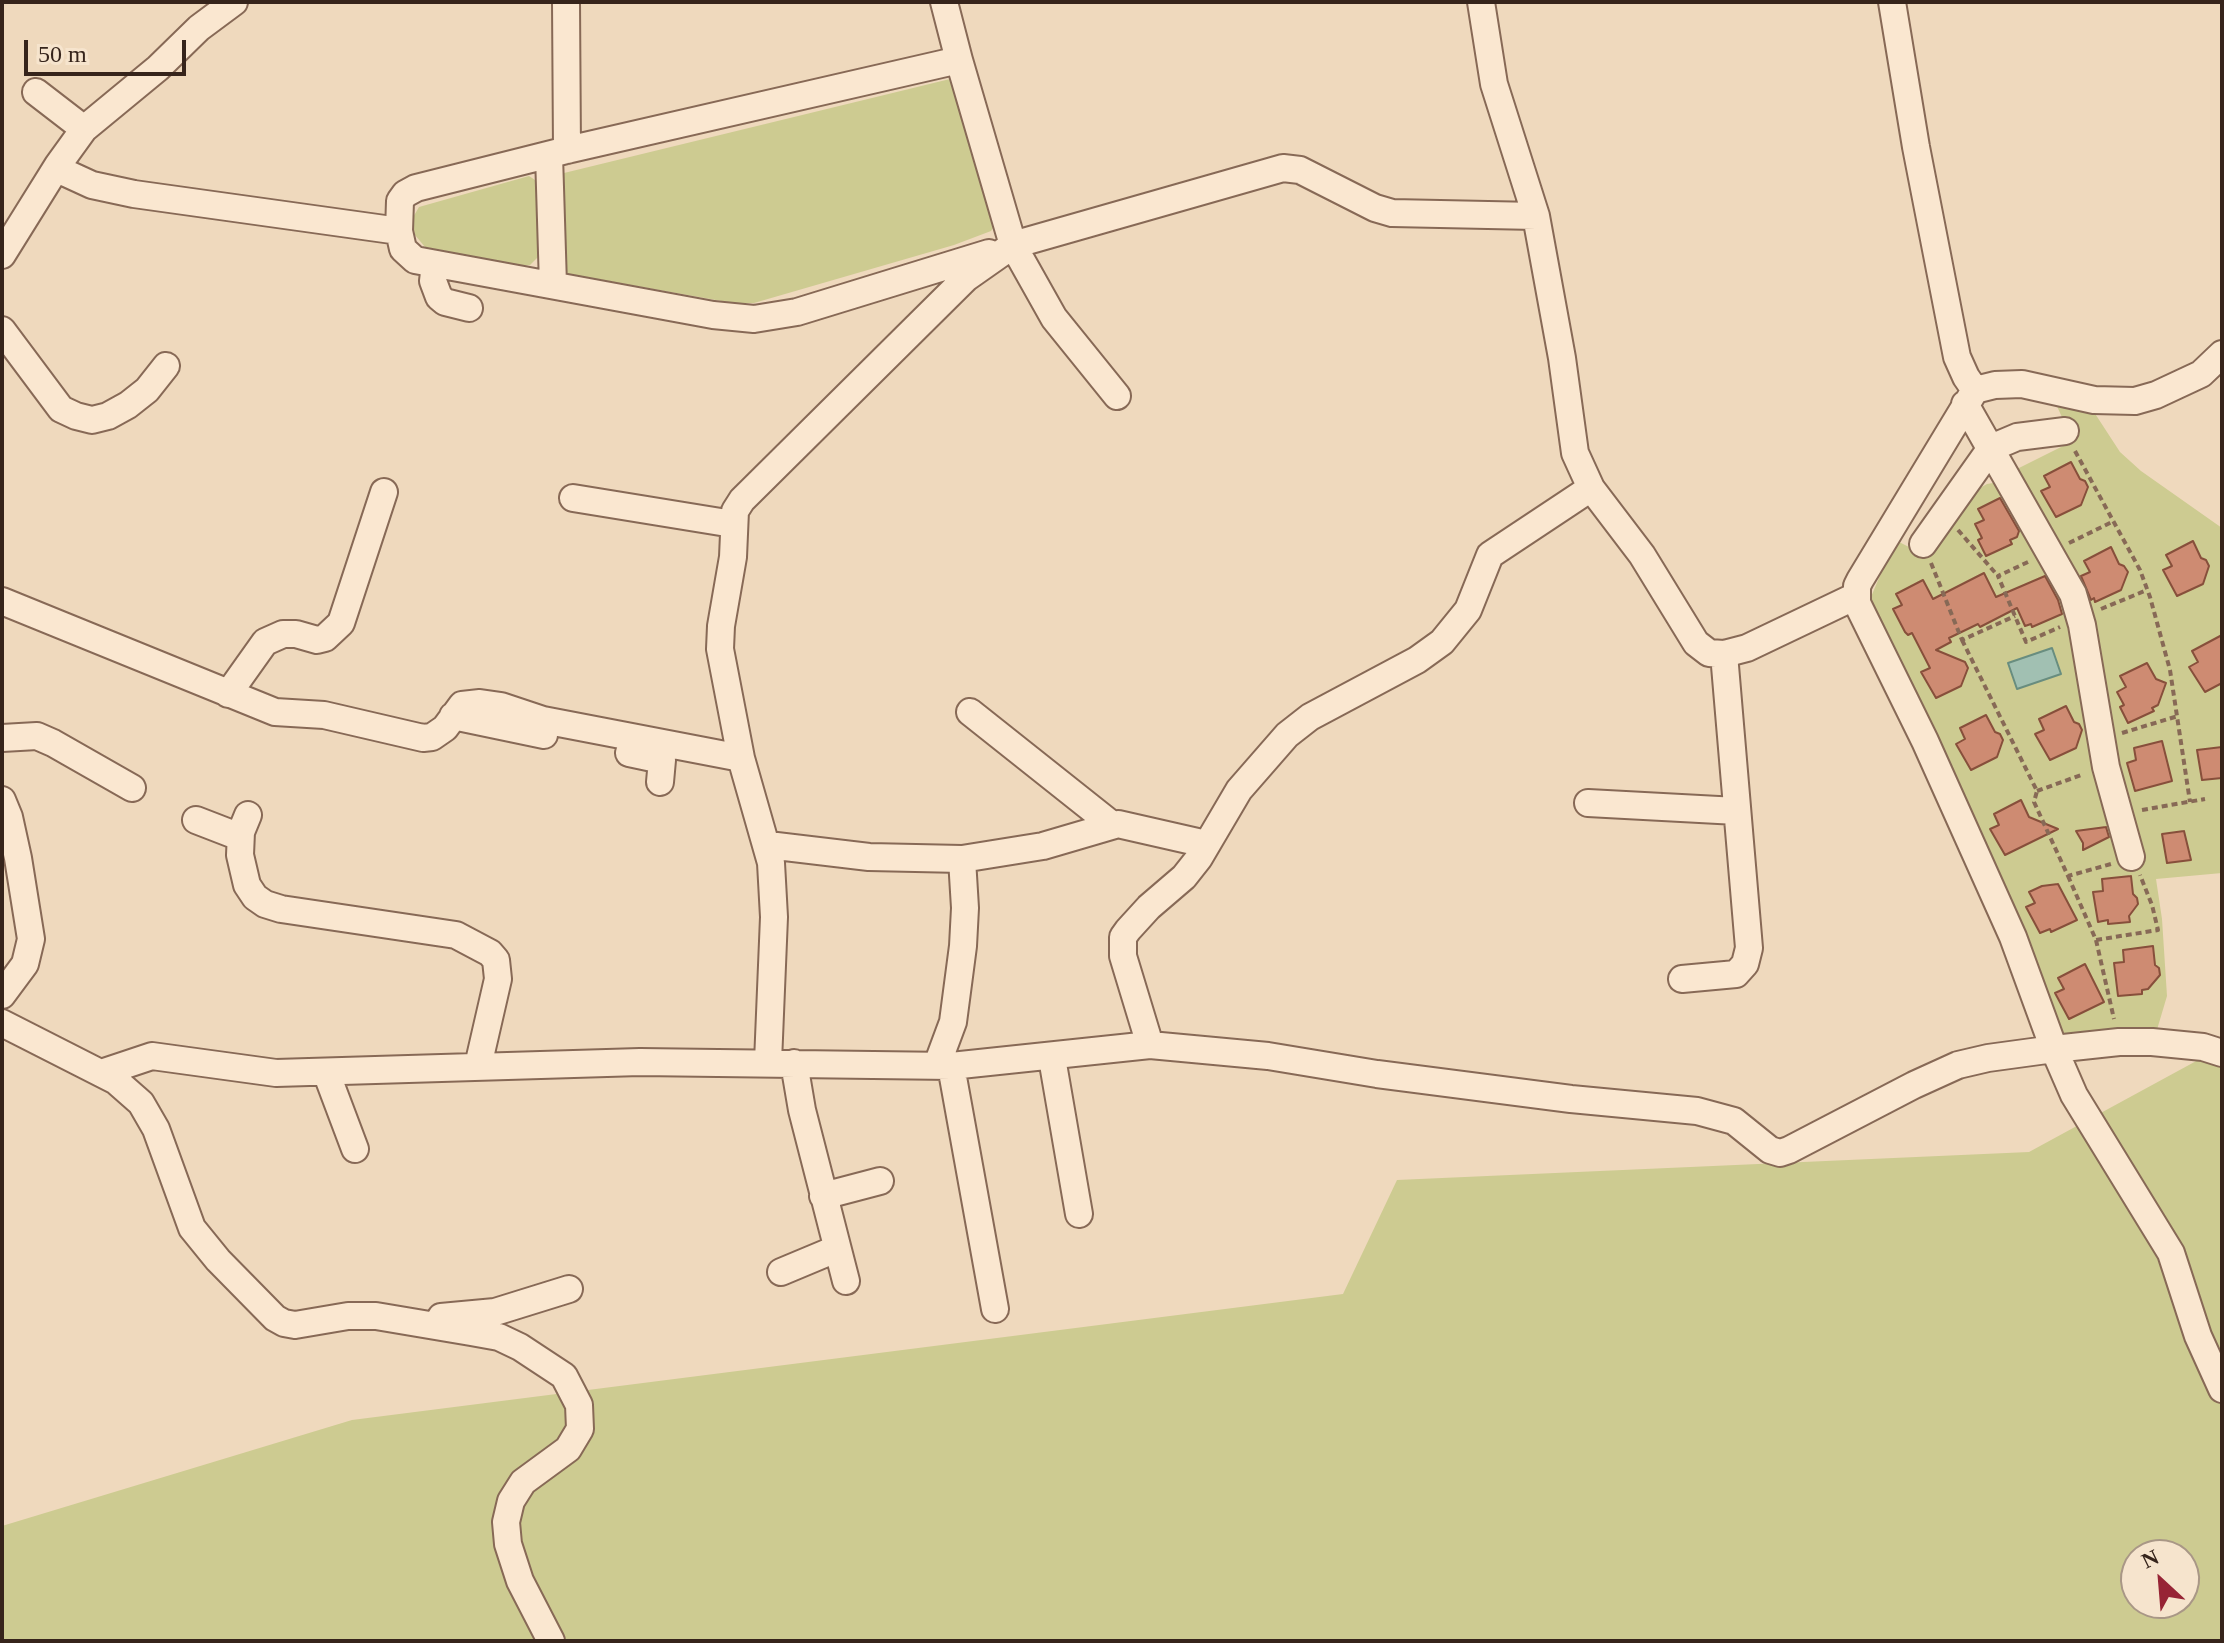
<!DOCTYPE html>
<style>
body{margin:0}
#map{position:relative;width:2224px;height:1643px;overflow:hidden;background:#efd9bd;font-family:Georgia,serif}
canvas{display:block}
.frame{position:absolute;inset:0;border:4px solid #36241b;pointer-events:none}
.north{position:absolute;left:2120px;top:1539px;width:80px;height:80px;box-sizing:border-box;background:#f6e4cd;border:2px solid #a99786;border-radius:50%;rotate:334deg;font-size:22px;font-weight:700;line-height:32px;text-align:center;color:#36241b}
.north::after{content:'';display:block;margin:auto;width:28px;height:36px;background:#972435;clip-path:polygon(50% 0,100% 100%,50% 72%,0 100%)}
.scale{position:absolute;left:24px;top:40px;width:162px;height:36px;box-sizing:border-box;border:4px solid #36241b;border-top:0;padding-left:10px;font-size:24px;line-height:28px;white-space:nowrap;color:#36241b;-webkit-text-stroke:6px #f6e4cd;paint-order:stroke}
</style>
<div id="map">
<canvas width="2224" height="1643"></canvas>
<div class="frame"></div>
<div class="north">N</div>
<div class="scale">50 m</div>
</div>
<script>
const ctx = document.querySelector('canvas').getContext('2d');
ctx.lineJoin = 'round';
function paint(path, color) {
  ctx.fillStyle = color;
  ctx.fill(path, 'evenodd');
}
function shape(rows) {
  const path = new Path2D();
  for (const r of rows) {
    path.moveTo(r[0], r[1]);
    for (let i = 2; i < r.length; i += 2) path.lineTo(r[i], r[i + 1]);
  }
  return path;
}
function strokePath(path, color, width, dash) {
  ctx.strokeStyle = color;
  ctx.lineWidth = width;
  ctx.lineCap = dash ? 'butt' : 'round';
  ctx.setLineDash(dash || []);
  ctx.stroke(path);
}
paint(shape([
 [950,79,955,85,997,222,991,231,954,245,754,303,733,303,568,274,565,269,564,173],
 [529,176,535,180,537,186,540,255,530,265,522,266,425,247,415,235,412,219,419,207],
 [2055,402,2092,409,2120,452,2141,471,2222,528,2222,873,2156,879,2162,919,2167,996,2156,1033,2075,1035,2064,1034,2056,1028,2029,950,1875,609,1871,597,1881,573,1899,542,1917,551,1925,548,1946,530,1971,493,1987,484,1999,482,2005,489,2070,602,2097,758,2126,859,2143,856,2121,794,2084,603,2072,575,2013,471,2073,441],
 [2222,1047,2222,1641,2,1641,2,1526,352,1420,1343,1294,1397,1180,2029,1152],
 [2136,1555,2184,1555,2184,1603,2136,1603]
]), '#cdcb91');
const water = shape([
 [2052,648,2061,674,2017,689,2008,663,2052,648]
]);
paint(water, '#a1c0b2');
strokePath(water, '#688d7f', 2);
const building = shape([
 [2071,462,2080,479,2085,481,2088,487,2081,505,2056,517,2041,491,2050,487,2044,476,2071,462],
 [2000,498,2019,531,2017,537,2010,540,2012,544,1986,556,1978,540,1982,538,1975,524,1984,520,1978,509,2000,498],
 [2193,541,2201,558,2206,560,2209,566,2203,584,2177,596,2163,570,2172,566,2166,555,2193,541],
 [2111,547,2119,564,2124,566,2128,572,2121,590,2095,602,2094,598,2091,600,2081,576,2090,572,2084,561,2111,547],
 [1984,573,1996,597,2045,576,2058,600,2062,614,2032,627,2031,624,2025,626,2017,608,1980,627,1978,624,1949,638,1951,642,1936,650,1965,662,1968,668,1961,686,1936,698,1921,672,1930,668,1912,633,1908,635,1905,632,1893,609,1902,605,1896,594,1923,580,1933,599,1984,573],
 [2222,635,2222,683,2205,692,2189,667,2198,662,2192,651,2222,635],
 [2147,663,2156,679,2166,683,2158,705,2152,708,2154,711,2128,723,2120,707,2124,705,2117,692,2126,687,2120,676,2147,663],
 [2066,706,2074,722,2079,724,2082,730,2076,748,2050,760,2035,734,2044,730,2039,719,2066,706],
 [1986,715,1995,732,2000,734,2003,740,1997,757,1971,770,1956,744,1965,739,1960,728,1986,715],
 [2162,741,2172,781,2135,791,2127,763,2136,760,2134,748,2162,741],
 [2222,747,2222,778,2202,780,2197,750,2222,747],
 [2021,800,2029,817,2058,829,2005,855,1990,829,1999,825,1994,814,2021,800],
 [2106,827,2109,837,2083,850,2083,843,2076,831,2106,827],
 [2184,831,2191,860,2167,863,2162,834,2184,831],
 [2131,876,2133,894,2137,898,2138,904,2129,916,2130,922,2108,924,2108,920,2098,922,2093,892,2103,891,2102,879,2131,876],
 [2058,884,2077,920,2051,932,2050,929,2040,933,2026,907,2035,903,2029,892,2042,886,2058,884],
 [2153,946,2155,965,2159,968,2160,975,2148,989,2142,990,2142,994,2118,996,2114,963,2124,962,2123,950,2153,946],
 [2085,964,2104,1002,2069,1019,2055,993,2064,989,2058,978,2085,964]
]);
paint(building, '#ce8b72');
strokePath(building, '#874f3b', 2);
const minor = shape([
 [234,2,199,28,158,68,84,129,58,165,68,174,92,185,134,194,399,231,400,201,405,194,416,188,567,150,959,60,944,2],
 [566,2,567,150],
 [1481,2,1494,84,1536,216,1562,358,1575,453,1591,488,1642,555,1696,643,1709,653,1724,654,1747,648,1856,596],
 [1892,2,1916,147,1957,357,1966,377,1975,390],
 [959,60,1013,245,1283,168,1300,170,1375,208,1392,213,1536,216],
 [36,92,84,129],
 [549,155,553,285],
 [399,231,403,249,415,260,713,315,754,319,797,312,989,253],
 [1013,245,1054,318,1117,396],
 [2,255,58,165],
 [435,264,433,281,439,297,445,302,469,308],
 [2,330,61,409,76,416,92,420,108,416,128,405,147,390,166,366],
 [1965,404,2073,594,2082,625,2106,767,2131,857],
 [573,498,733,524],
 [1923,544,1991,448,2017,437,2065,431],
 [2,601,275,712,324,715,423,738,432,737,445,728,462,705,480,703,501,706,543,720,741,758],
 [228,694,265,642,283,634,296,634,317,640,325,638,341,623,384,492],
 [970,712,1111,824],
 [453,716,544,735],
 [2,738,37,736,53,743,132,788],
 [629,753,662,760,660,782],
 [2,800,9,817,18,858,31,939,25,964,2,995],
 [1588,803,1737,811],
 [248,815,241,832,240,855,247,885,255,897,265,904,281,909,456,935,490,953,496,960,498,979,478,1066],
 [196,820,240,837],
 [768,845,869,857,962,859,1043,846,1118,824,1206,844],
 [1682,979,1736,974,1745,964,1749,948,1724,654],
 [2,1023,116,1081,141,1103,156,1129,192,1228,218,1260,275,1318,284,1323,295,1325,348,1316,376,1316,471,1332,499,1337,520,1347,564,1376,579,1405,580,1429,568,1449,523,1482,511,1501,506,1522,508,1544,520,1581,551,1641],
 [1150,1045,1123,956,1123,937,1128,930,1149,907,1184,877,1199,858,1239,790,1287,735,1310,717,1417,660,1442,642,1468,610,1490,555,1591,488],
 [2222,1053,2203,1047,2152,1042,2119,1042,2054,1049,2074,1095,2171,1253,2198,1336,2222,1389],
 [1052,1058,1079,1214],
 [768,1062,774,917,771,863,741,758,720,649,721,626,733,557,735,511,742,500,966,278,1013,245],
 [794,1063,802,1110,846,1281],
 [937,1065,953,1022,963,946,965,908,962,859],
 [951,1066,995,1309],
 [326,1072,355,1149],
 [101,1073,152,1056,276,1073,640,1062,951,1066,1150,1045,1268,1056,1377,1074,1571,1099,1697,1111,1734,1121,1770,1150,1780,1153,1789,1150,1914,1085,1958,1065,1988,1058,2054,1049,2013,937,1925,741,1857,603,1857,586,1860,580,1975,390,1995,385,2022,384,2094,400,2135,401,2156,395,2201,374,2222,354],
 [823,1196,880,1181],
 [781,1272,836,1249],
 [441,1317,495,1312,569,1289]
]);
strokePath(minor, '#876956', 30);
strokePath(shape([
 [2075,451,2140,570,2150,597,2170,670,2190,802],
 [1958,530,1998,576],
 [2069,543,2114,521],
 [2028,562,1998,576,2026,642,2060,627],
 [1931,563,1962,640,2015,616],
 [2101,609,2147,590],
 [1962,640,2037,791,2034,802,2068,876,2111,864],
 [2122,733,2178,716],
 [2037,791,2084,774],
 [2142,810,2205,799],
 [2068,876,2096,940,2158,930,2152,905,2140,875],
 [2096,940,2114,1019]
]), '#876956', 4, [6, 4]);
strokePath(minor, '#fae7d0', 26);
</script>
